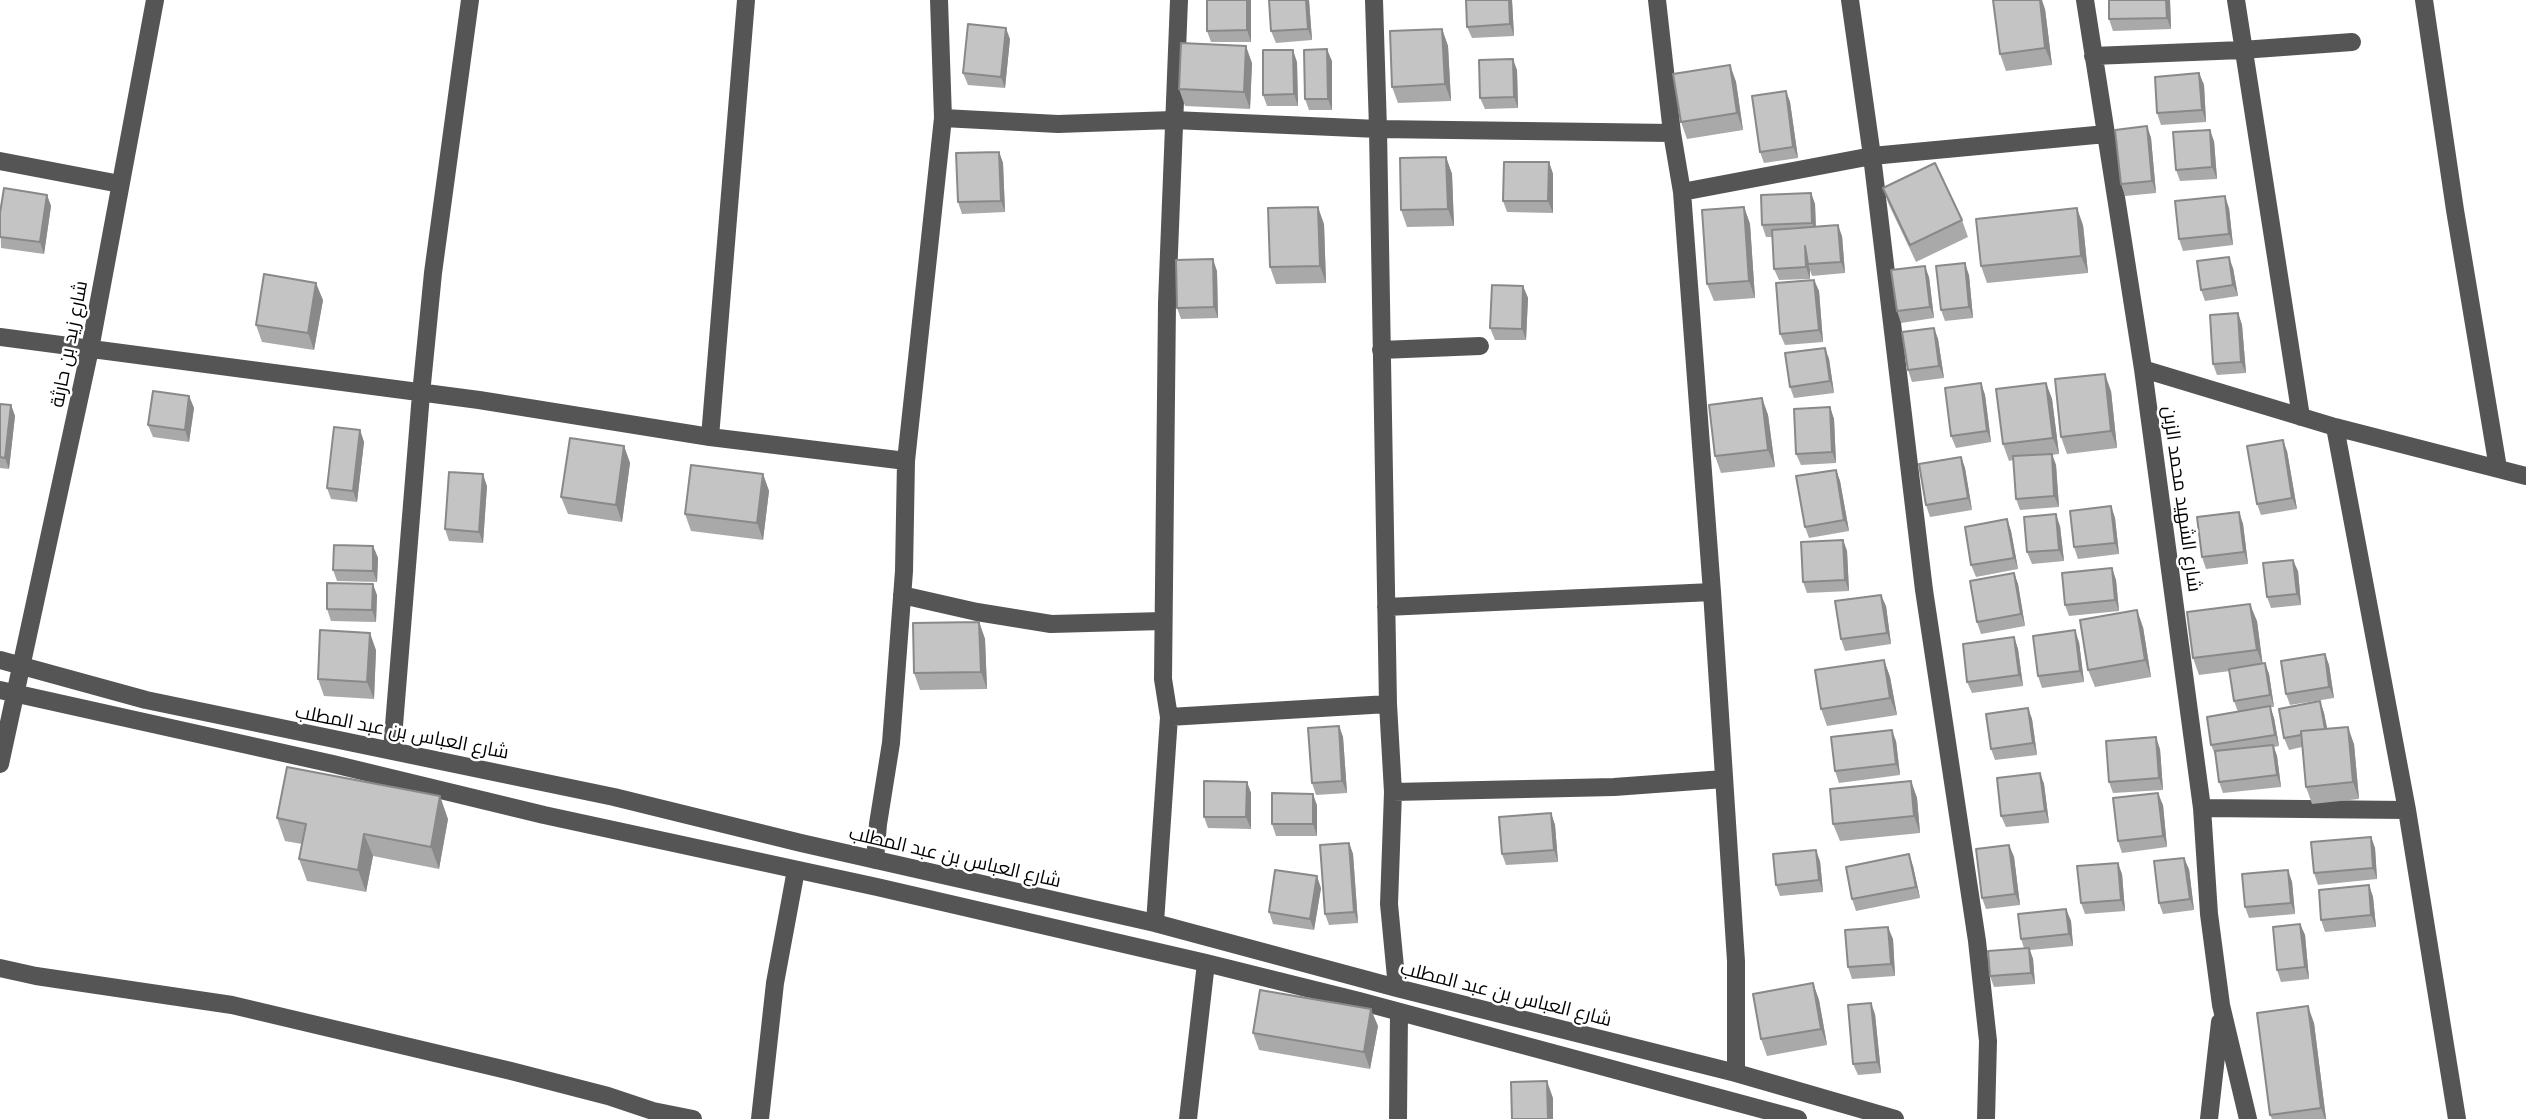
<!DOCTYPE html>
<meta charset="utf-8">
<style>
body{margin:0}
canvas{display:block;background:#fff}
</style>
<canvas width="2526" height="1119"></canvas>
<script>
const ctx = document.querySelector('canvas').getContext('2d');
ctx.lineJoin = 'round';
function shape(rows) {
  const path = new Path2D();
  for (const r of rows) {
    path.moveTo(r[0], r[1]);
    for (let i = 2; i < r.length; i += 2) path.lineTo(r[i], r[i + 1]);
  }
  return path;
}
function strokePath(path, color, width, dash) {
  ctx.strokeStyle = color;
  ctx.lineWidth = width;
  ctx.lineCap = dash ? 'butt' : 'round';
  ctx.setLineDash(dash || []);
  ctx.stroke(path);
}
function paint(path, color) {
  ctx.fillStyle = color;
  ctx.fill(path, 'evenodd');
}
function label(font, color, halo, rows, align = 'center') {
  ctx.font = font + ' Lato,Cairo,sans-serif';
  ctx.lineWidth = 5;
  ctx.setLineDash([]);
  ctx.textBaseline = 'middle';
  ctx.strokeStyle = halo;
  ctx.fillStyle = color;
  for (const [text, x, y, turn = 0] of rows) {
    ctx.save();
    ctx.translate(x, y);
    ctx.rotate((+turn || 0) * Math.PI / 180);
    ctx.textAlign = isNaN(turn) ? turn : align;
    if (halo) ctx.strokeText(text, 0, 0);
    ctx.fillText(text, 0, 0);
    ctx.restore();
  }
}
strokePath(shape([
 [1374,0,1378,129,1388,704,1393,792,1389,904,1397,988],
 [1657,0,1672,133,1682,192,1712,592,1736,961,1736,1073],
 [1850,0,1872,156,1924,590,1977,941,1988,1041,1986,1119],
 [2085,0,2143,369,2202,808,2209,914,2221,1005,2248,1119],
 [2236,0,2301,417],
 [2424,0,2455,210,2498,468],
 [2093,56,2242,50,2352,42],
 [943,118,1058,124,1173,120,1378,129,1672,133],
 [0,161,120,184],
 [1682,192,1872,156,2106,134],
 [0,337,479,400,710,437,906,461],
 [1381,350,1480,346],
 [2143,369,2335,427,2526,476],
 [2335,427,2407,810,2457,1119],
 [710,437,746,0],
 [902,595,977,612,1051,624,1163,621],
 [1386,607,1712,592],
 [0,660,146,700,614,797,801,843,1155,923,1397,988,1736,1073,1895,1119],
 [0,690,333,764,544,815,877,887,1206,963,1359,1001,1798,1119],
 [1169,717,1388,704],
 [392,750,421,394,433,273,470,0],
 [0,764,90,349,155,0],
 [1393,792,1614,787,1724,779],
 [2202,808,2407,810],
 [875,860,878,824,891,743,904,571,906,461,943,118,939,0],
 [1155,923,1169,717,1163,679,1167,303,1179,0],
 [0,968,36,976,232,1005,511,1071,608,1096,653,1111,693,1119],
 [760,1119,775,983,796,870],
 [1188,1119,1206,963],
 [1398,1119,1399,1013],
 [2209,1119,2220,1022]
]), '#555', 18);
paint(shape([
 [1207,0,1251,0,1251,42,1211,42,1207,31],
 [1309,0,1312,40,1276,43,1271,31],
 [1512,0,1514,36,1472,38,1467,27],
 [2170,0,2171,29,2113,31,2109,19],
 [2045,9,2052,65,2006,71,2000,54],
 [1442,29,1448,46,1451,101,1398,103,1392,87],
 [1010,39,1005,88,968,85,963,73],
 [1332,61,1332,110,1309,110,1305,99],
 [1297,62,1298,106,1267,106,1263,95],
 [1252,63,1250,109,1185,106,1179,89],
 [1730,65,1736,82,1743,130,1687,139,1681,122],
 [1517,70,1518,108,1485,109,1480,98],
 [2199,73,2204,85,2206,122,2161,125,2157,113],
 [1786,91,1790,102,1798,158,1764,163,1760,152],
 [2147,126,2151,138,2156,193,2125,196,2121,184],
 [2214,141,2217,179,2180,181,2176,170],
 [999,152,1003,163,1005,212,962,214,958,202],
 [1446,157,1452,174,1454,226,1407,227,1401,210],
 [1549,162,1553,174,1553,213,1507,212,1503,201],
 [1883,188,1962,220,1968,237,1916,262,1889,205],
 [1811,193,1815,204,1816,227,1842,236,1845,273,1812,276,1810,270,1810,279,1779,280,1774,269,1773,237,1766,237,1762,225],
 [47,195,51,206,44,254,1,248,0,213],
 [1744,207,1750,224,1755,298,1714,301,1707,284],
 [2229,208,2233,245,2183,251,2179,239],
 [1324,224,1326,283,1276,284,1270,267],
 [2083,225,2088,273,1987,283,1981,266],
 [2233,268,2238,296,2205,301,2201,290],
 [1217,271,1218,318,1181,319,1177,308],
 [1969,275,1973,318,1945,321,1941,310],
 [1929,277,1934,318,1901,323,1897,311],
 [1814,280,1819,291,1823,342,1785,345,1780,334],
 [1523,286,1528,298,1526,340,1495,340,1490,328],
 [323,300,314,350,262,342,256,325],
 [2238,313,2242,325,2246,373,2217,375,2213,364],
 [1934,328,1938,339,1944,378,1912,382,1908,370],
 [1825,348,1829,359,1834,393,1794,398,1790,387],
 [1981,383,1985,395,1991,442,1956,448,1951,436],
 [2046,383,2052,399,2059,454,2052,455,2056,465,2059,507,2020,510,2016,499,2013,460,2009,461,2003,444],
 [2111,391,2117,448,2067,454,2061,437],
 [189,396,194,408,189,442,153,437,148,425],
 [1762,398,1768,415,1775,467,1721,473,1715,456],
 [0,404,11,405,15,416,9,469,0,468],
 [1830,407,1834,419,1836,463,1801,465,1796,454],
 [360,430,364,442,357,502,331,499,327,488],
 [624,446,630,463,622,522,568,514,561,497],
 [2287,451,2297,509,2261,515,2257,504],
 [1961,457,1965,468,1972,510,1930,517,1926,505],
 [1836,470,1840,481,1849,531,1809,538,1805,527],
 [763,474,769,491,763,540,691,531,685,514],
 [487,486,483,543,449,541,445,529],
 [2111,506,2115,518,2119,554,2078,559,2074,547],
 [2239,512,2243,524,2248,564,2206,569,2202,557],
 [2007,519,2011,531,2018,569,1976,577,1971,565],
 [2060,526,2064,561,2032,564,2027,552],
 [1843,540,1847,551,1849,591,1807,593,1803,582],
 [373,546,378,558,377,582,337,581,333,570],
 [2112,568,2116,580,2119,611,2069,616,2065,605],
 [2298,571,2301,605,2271,608,2267,597],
 [2014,573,2018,584,2025,626,1981,634,1977,622],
 [377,595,376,622,331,621,327,609],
 [1886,606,1891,644,1845,651,1841,639],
 [2257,621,2262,663,2265,663,2269,674,2274,707,2270,707,2274,718,2279,746,2274,747,2277,756,2281,787,2223,793,2219,782,2216,757,2211,745,2238,712,2234,701,2230,671,2199,675,2193,658],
 [979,622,985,639,987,689,920,690,914,673],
 [2143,627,2151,677,2095,687,2088,670],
 [2014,637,2018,649,2023,686,1972,693,1967,682],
 [2079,642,2084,682,2042,688,2038,676],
 [376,650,374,699,324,696,318,679],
 [2325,654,2329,665,2334,698,2290,705,2286,694],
 [1884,660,1890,677,1897,715,1827,726,1821,709],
 [2320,701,2324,713,2327,729,2354,744,2359,799,2312,804,2306,787,2302,747,2289,750,2284,738],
 [2028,708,2032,719,2037,755,1995,760,1991,749],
 [1339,726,1343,737,1347,793,1316,795,1312,783],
 [1896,741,1900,775,1839,783,1835,771],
 [2160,749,2163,790,2113,793,2109,782],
 [2040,773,2044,784,2049,823,2006,827,2001,816],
 [1911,781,1917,798,1920,833,1840,841,1833,824],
 [1247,782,1251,793,1251,829,1208,828,1204,817],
 [1317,805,1317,836,1276,836,1272,824],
 [2163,805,2167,847,2122,853,2118,841],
 [1551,813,1555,825,1558,862,1506,865,1502,854],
 [277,818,448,819,439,869,373,856,366,892,307,881,299,859,302,844,285,841],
 [2371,837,2375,848,2377,879,2318,885,2314,873],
 [1349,843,1353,854,1358,923,1329,925,1325,914],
 [2009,845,2014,857,2020,905,1986,909,1982,898],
 [1820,861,1823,892,1780,896,1776,885],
 [1913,866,1920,898,1856,911,1852,899],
 [2189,869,2194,910,2163,914,2159,903],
 [2288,870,2292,882,2295,914,2249,918,2245,907],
 [2122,874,2125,911,2085,914,2081,903],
 [2369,885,2373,897,2376,927,2325,932,2321,920],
 [1321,888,1314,930,1273,924,1269,912],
 [2066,909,2071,921,2073,946,2030,950,2033,959,2035,984,1994,987,1990,976,2024,948,2021,939],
 [2300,924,2305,935,2309,979,2281,982,2277,970],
 [1893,939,1895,976,1852,979,1848,967],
 [1813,983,1819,1000,1827,1045,1767,1056,1761,1039],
 [1875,1014,1881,1073,1858,1075,1853,1064],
 [2314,1023,2326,1119,2272,1119,2270,1115],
 [1378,1026,1370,1069,1259,1050,1253,1033]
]), '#a9a9a9');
paint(shape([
 [1247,0,1251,0,1251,42,1247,30],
 [1306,0,1309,0,1312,40,1308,29],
 [1509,0,1512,0,1514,36,1510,24],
 [2040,0,2042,0,2045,9,2052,65,2045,48],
 [2166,0,2170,0,2171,29,2167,18],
 [1006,28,1010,39,1005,88,1001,77],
 [1442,29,1448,46,1451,101,1445,84],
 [1246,46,1252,63,1250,109,1244,92],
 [1327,49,1332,61,1332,110,1328,99],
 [1293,50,1297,62,1298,106,1294,94],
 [1513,59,1517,70,1518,108,1514,97],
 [1730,65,1736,82,1743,130,1737,113],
 [2199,73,2204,85,2206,122,2202,110],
 [1786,91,1790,102,1798,158,1793,147],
 [2147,126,2151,138,2156,193,2152,181],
 [2210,130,2214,141,2217,179,2212,167],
 [999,152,1003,163,1005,212,1001,201],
 [1446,157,1452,174,1454,226,1448,209],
 [1549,162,1553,174,1553,213,1548,201],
 [1811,193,1815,204,1816,235,1812,223],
 [47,195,51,206,44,254,40,242],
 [2225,196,2229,208,2233,245,2229,234],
 [1318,207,1324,224,1326,283,1320,266],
 [1744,207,1750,224,1755,298,1749,281],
 [2077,208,2083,225,2088,273,2081,256],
 [1838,225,1842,236,1845,273,1841,262],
 [1805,246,1808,264,1810,270,1810,279,1806,267],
 [2229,257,2233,268,2238,296,2233,285],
 [1213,259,1217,271,1218,318,1214,307],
 [1965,263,1969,275,1973,318,1969,307],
 [1925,266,1929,277,1934,318,1930,307],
 [1814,280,1819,291,1823,342,1819,330],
 [316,283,323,300,314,350,308,333],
 [1523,286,1528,298,1526,340,1522,329],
 [2238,313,2242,325,2246,373,2241,362],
 [1934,328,1938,339,1944,378,1939,366],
 [1825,348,1829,359,1834,393,1830,381],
 [2105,374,2111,391,2117,448,2111,431],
 [1981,383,1985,395,1991,442,1987,431],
 [2046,383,2052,399,2059,454,2053,438],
 [189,396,194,408,189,442,185,430],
 [1762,398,1768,415,1775,467,1768,450],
 [11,405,15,416,9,469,5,458],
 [1830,407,1834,419,1836,463,1832,452],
 [360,430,364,442,357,502,353,491],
 [2283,440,2287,451,2297,509,2292,498],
 [624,446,630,463,622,522,616,505],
 [2052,454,2056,465,2059,507,2054,496],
 [1961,457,1965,468,1972,510,1968,498],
 [1836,470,1840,481,1849,531,1844,520],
 [483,474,487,486,483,543,479,532],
 [763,474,769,491,763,540,757,523],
 [2111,506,2115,518,2119,554,2115,543],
 [2239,512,2243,524,2248,564,2244,552],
 [2056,514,2060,526,2064,561,2059,550],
 [2007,519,2011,531,2018,569,2014,558],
 [1843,540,1847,551,1849,591,1845,580],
 [373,546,378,558,377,582,373,571],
 [2293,560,2298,571,2301,605,2297,594],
 [2112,568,2116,580,2119,611,2115,600],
 [2014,573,2018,584,2025,626,2021,614],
 [373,584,377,595,376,622,372,610],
 [1881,595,1886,606,1891,644,1887,633],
 [2250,604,2257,621,2263,666,2257,650],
 [2137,610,2143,627,2151,677,2145,660],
 [979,622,985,639,987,689,981,672],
 [2075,630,2079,642,2084,682,2080,671],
 [370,633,376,650,374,699,367,682],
 [2014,637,2018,649,2023,686,2019,675],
 [2325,654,2329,665,2334,698,2329,687],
 [1884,660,1890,677,1897,715,1890,698],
 [2265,663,2269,674,2274,707,2270,695],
 [2320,701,2324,713,2330,742,2326,730],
 [2270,706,2274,718,2279,746,2275,735],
 [2028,708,2032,719,2037,755,2033,743],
 [1339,726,1343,737,1347,793,1342,781],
 [2348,727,2354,744,2359,799,2353,782],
 [1892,730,1896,741,1900,775,1896,764],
 [2156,737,2160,749,2163,790,2159,778],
 [2273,745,2277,756,2281,787,2277,775],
 [2040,773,2044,784,2049,823,2045,811],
 [1911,781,1917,798,1920,833,1914,816],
 [1247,782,1251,793,1251,829,1246,817],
 [2158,793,2163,805,2167,847,2163,836],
 [1313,794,1317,805,1317,836,1313,824],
 [440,796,448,819,439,869,431,847],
 [1551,813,1555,825,1558,862,1554,850],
 [364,834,373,856,366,892,358,870],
 [2371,837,2375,848,2377,879,2373,868],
 [1349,843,1353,854,1358,923,1354,912],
 [2009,845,2014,857,2020,905,2015,894],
 [1816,850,1820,861,1823,892,1819,880],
 [1909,854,1913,866,1920,898,1916,887],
 [2184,858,2189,869,2194,910,2190,899],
 [2118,863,2122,874,2125,911,2121,900],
 [2288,870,2292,882,2295,914,2291,903],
 [1317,876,1321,888,1314,930,1310,919],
 [2369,885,2373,897,2376,927,2371,915],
 [2066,909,2071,921,2073,946,2069,934],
 [2300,924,2305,935,2309,979,2305,967],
 [1888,927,1893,939,1895,976,1891,964],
 [2029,948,2033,959,2035,984,2031,973],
 [1813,983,1819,1000,1827,1045,1821,1029],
 [1871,1003,1875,1014,1881,1073,1877,1062],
 [2308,1006,2314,1023,2326,1119,2325,1119,2321,1108],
 [1371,1009,1378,1026,1370,1069,1364,1052],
 [1547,1081,1553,1098,1553,1119,1548,1119]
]), '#898989');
const building = shape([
 [1207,0,1247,0,1247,30,1207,31,1207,0],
 [1269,0,1306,0,1308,29,1271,31,1269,0],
 [1466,0,1509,0,1510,24,1467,27,1466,0],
 [1993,0,2040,0,2045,48,2000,54,1993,0],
 [2109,0,2166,0,2167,18,2109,19,2109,0],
 [968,24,1006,28,1001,77,963,73,968,24],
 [1442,29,1445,84,1392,87,1390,31,1442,29],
 [1181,43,1246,46,1244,92,1179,89,1181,43],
 [1327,49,1328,99,1305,99,1304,50,1327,49],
 [1263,50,1293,50,1294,94,1263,95,1263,50],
 [1513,59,1514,97,1480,98,1479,60,1513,59],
 [1730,65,1737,113,1681,122,1673,74,1730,65],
 [2199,73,2202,110,2157,113,2155,77,2199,73],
 [1786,91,1793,147,1760,152,1752,96,1786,91],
 [2147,126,2152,181,2121,184,2115,130,2147,126],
 [2210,130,2212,167,2176,170,2173,132,2210,130],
 [999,152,1001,201,958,202,956,153,999,152],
 [1446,157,1448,209,1401,210,1400,158,1446,157],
 [1504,162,1549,162,1548,201,1503,201,1504,162],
 [1935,163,1962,220,1910,245,1883,188,1935,163],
 [4,188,47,195,40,242,0,237,0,213,4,188],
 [1811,193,1812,223,1762,225,1761,195,1811,193],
 [2225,196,2229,234,2179,239,2175,201,2225,196],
 [1318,207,1320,266,1270,267,1268,208,1318,207],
 [1744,207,1749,281,1707,284,1702,210,1744,207],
 [2077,208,2081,256,1981,266,1976,219,2077,208],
 [1838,225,1841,262,1808,264,1805,246,1806,267,1774,269,1772,230,1838,225],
 [2229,257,2233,285,2201,290,2197,261,2229,257],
 [1213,259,1214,307,1177,308,1176,260,1213,259],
 [1965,263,1969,307,1941,310,1936,266,1965,263],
 [1925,266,1930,307,1897,311,1891,270,1925,266],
 [264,274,316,283,308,333,256,325,264,274],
 [1814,280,1819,330,1780,334,1776,283,1814,280],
 [1492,285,1523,286,1522,329,1490,328,1492,285],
 [2238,313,2241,362,2213,364,2210,315,2238,313],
 [1934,328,1939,366,1908,370,1902,332,1934,328],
 [1825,348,1830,381,1790,387,1785,353,1825,348],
 [2105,374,2111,431,2061,437,2055,379,2105,374],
 [1981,383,1987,431,1951,436,1945,388,1981,383],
 [2046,383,2053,438,2003,444,1996,389,2046,383],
 [153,391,189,396,185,430,148,425,153,391],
 [1762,398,1768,450,1715,456,1709,405,1762,398],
 [0,404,11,405,5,458,0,457,0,404],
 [1830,407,1832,452,1796,454,1794,409,1830,407],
 [334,427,360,430,353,491,327,488,334,427],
 [570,438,624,446,616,505,561,497,570,438],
 [2283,440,2292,498,2257,504,2247,446,2283,440],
 [2052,454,2054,496,2016,499,2013,456,2052,454],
 [1961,457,1968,498,1926,505,1919,464,1961,457],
 [691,465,763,474,757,523,685,514,691,465],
 [1836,470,1844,520,1805,527,1796,476,1836,470],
 [449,472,483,474,479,532,445,529,449,472],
 [2111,506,2115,543,2074,547,2070,511,2111,506],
 [2239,512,2244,552,2202,557,2197,517,2239,512],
 [2056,514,2059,550,2027,552,2024,517,2056,514],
 [2007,519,2014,558,1971,565,1965,527,2007,519],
 [1843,540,1845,580,1803,582,1801,542,1843,540],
 [334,545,373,546,373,571,333,570,334,545],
 [2293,560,2297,594,2267,597,2263,563,2293,560],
 [2112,568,2115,600,2065,605,2062,573,2112,568],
 [2014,573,2021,614,1977,622,1970,581,2014,573],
 [327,583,373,584,372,610,327,609,327,583],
 [1881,595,1887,633,1841,639,1835,601,1881,595],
 [2250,604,2257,650,2193,658,2187,612,2250,604],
 [2137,610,2145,660,2088,670,2080,620,2137,610],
 [979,622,981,672,914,673,913,623,979,622],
 [320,630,370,633,367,682,318,679,320,630],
 [2075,630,2080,671,2038,676,2033,636,2075,630],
 [2014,637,2019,675,1967,682,1963,644,2014,637],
 [2325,654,2329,687,2286,694,2281,661,2325,654],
 [1884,660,1890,698,1821,709,1815,670,1884,660],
 [2265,663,2270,695,2234,701,2229,669,2265,663],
 [2320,701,2325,729,2301,731,2301,735,2284,738,2279,709,2320,701],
 [2270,706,2275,735,2211,745,2207,717,2270,706],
 [2028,708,2033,743,1991,749,1986,714,2028,708],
 [1339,726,1342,781,1312,783,1308,728,1339,726],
 [2348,727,2353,782,2306,787,2301,731,2348,727],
 [1892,730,1896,764,1835,771,1831,737,1892,730],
 [2156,737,2159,778,2109,782,2106,741,2156,737],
 [2273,745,2277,775,2219,782,2215,751,2273,745],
 [287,767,440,796,431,847,364,834,358,870,299,859,306,824,277,818,287,767],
 [2040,773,2045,811,2001,816,1997,778,2040,773],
 [1204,781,1247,782,1246,817,1204,817,1204,781],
 [1911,781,1914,816,1833,824,1830,789,1911,781],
 [1272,793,1313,794,1313,824,1272,824,1272,793],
 [2158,793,2163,836,2118,841,2113,798,2158,793],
 [1551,813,1554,850,1502,854,1499,817,1551,813],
 [2371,837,2373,868,2314,873,2311,842,2371,837],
 [1349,843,1354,912,1325,914,1320,845,1349,843],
 [2009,845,2015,894,1982,898,1976,849,2009,845],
 [1816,850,1819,880,1776,885,1773,854,1816,850],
 [1909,854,1916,887,1852,899,1846,867,1909,854],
 [2184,858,2190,899,2159,903,2154,861,2184,858],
 [2118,863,2121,900,2081,903,2077,866,2118,863],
 [1275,870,1317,876,1310,919,1269,912,1275,870],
 [2288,870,2291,903,2245,907,2242,874,2288,870],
 [2369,885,2371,915,2321,920,2319,890,2369,885],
 [2066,909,2069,934,2021,939,2018,914,2066,909],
 [2300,924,2305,967,2277,970,2273,927,2300,924],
 [1888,927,1891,964,1848,967,1845,930,1888,927],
 [2029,948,2031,973,1990,976,1988,951,2029,948],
 [1813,983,1821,1029,1761,1039,1753,994,1813,983],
 [1260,990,1371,1009,1364,1052,1253,1033,1260,990],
 [1871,1003,1877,1062,1853,1064,1848,1005,1871,1003],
 [2308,1006,2321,1108,2270,1115,2257,1013,2308,1006],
 [1547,1081,1548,1119,1512,1119,1511,1082,1547,1081]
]);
paint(building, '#c4c4c4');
strokePath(building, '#898989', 2);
label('19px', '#000', '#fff', [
 ["شارع زيد بن حارثة",69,344,-79],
 ["شارع الشهيد محمد الزبن",2182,499,82],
 ["شارع العباس بن عبد المطلب",402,732,11],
 ["شارع العباس بن عبد المطلب",955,857,13],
 ["شارع العباس بن عبد المطلب",1506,994,14]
]);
</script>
